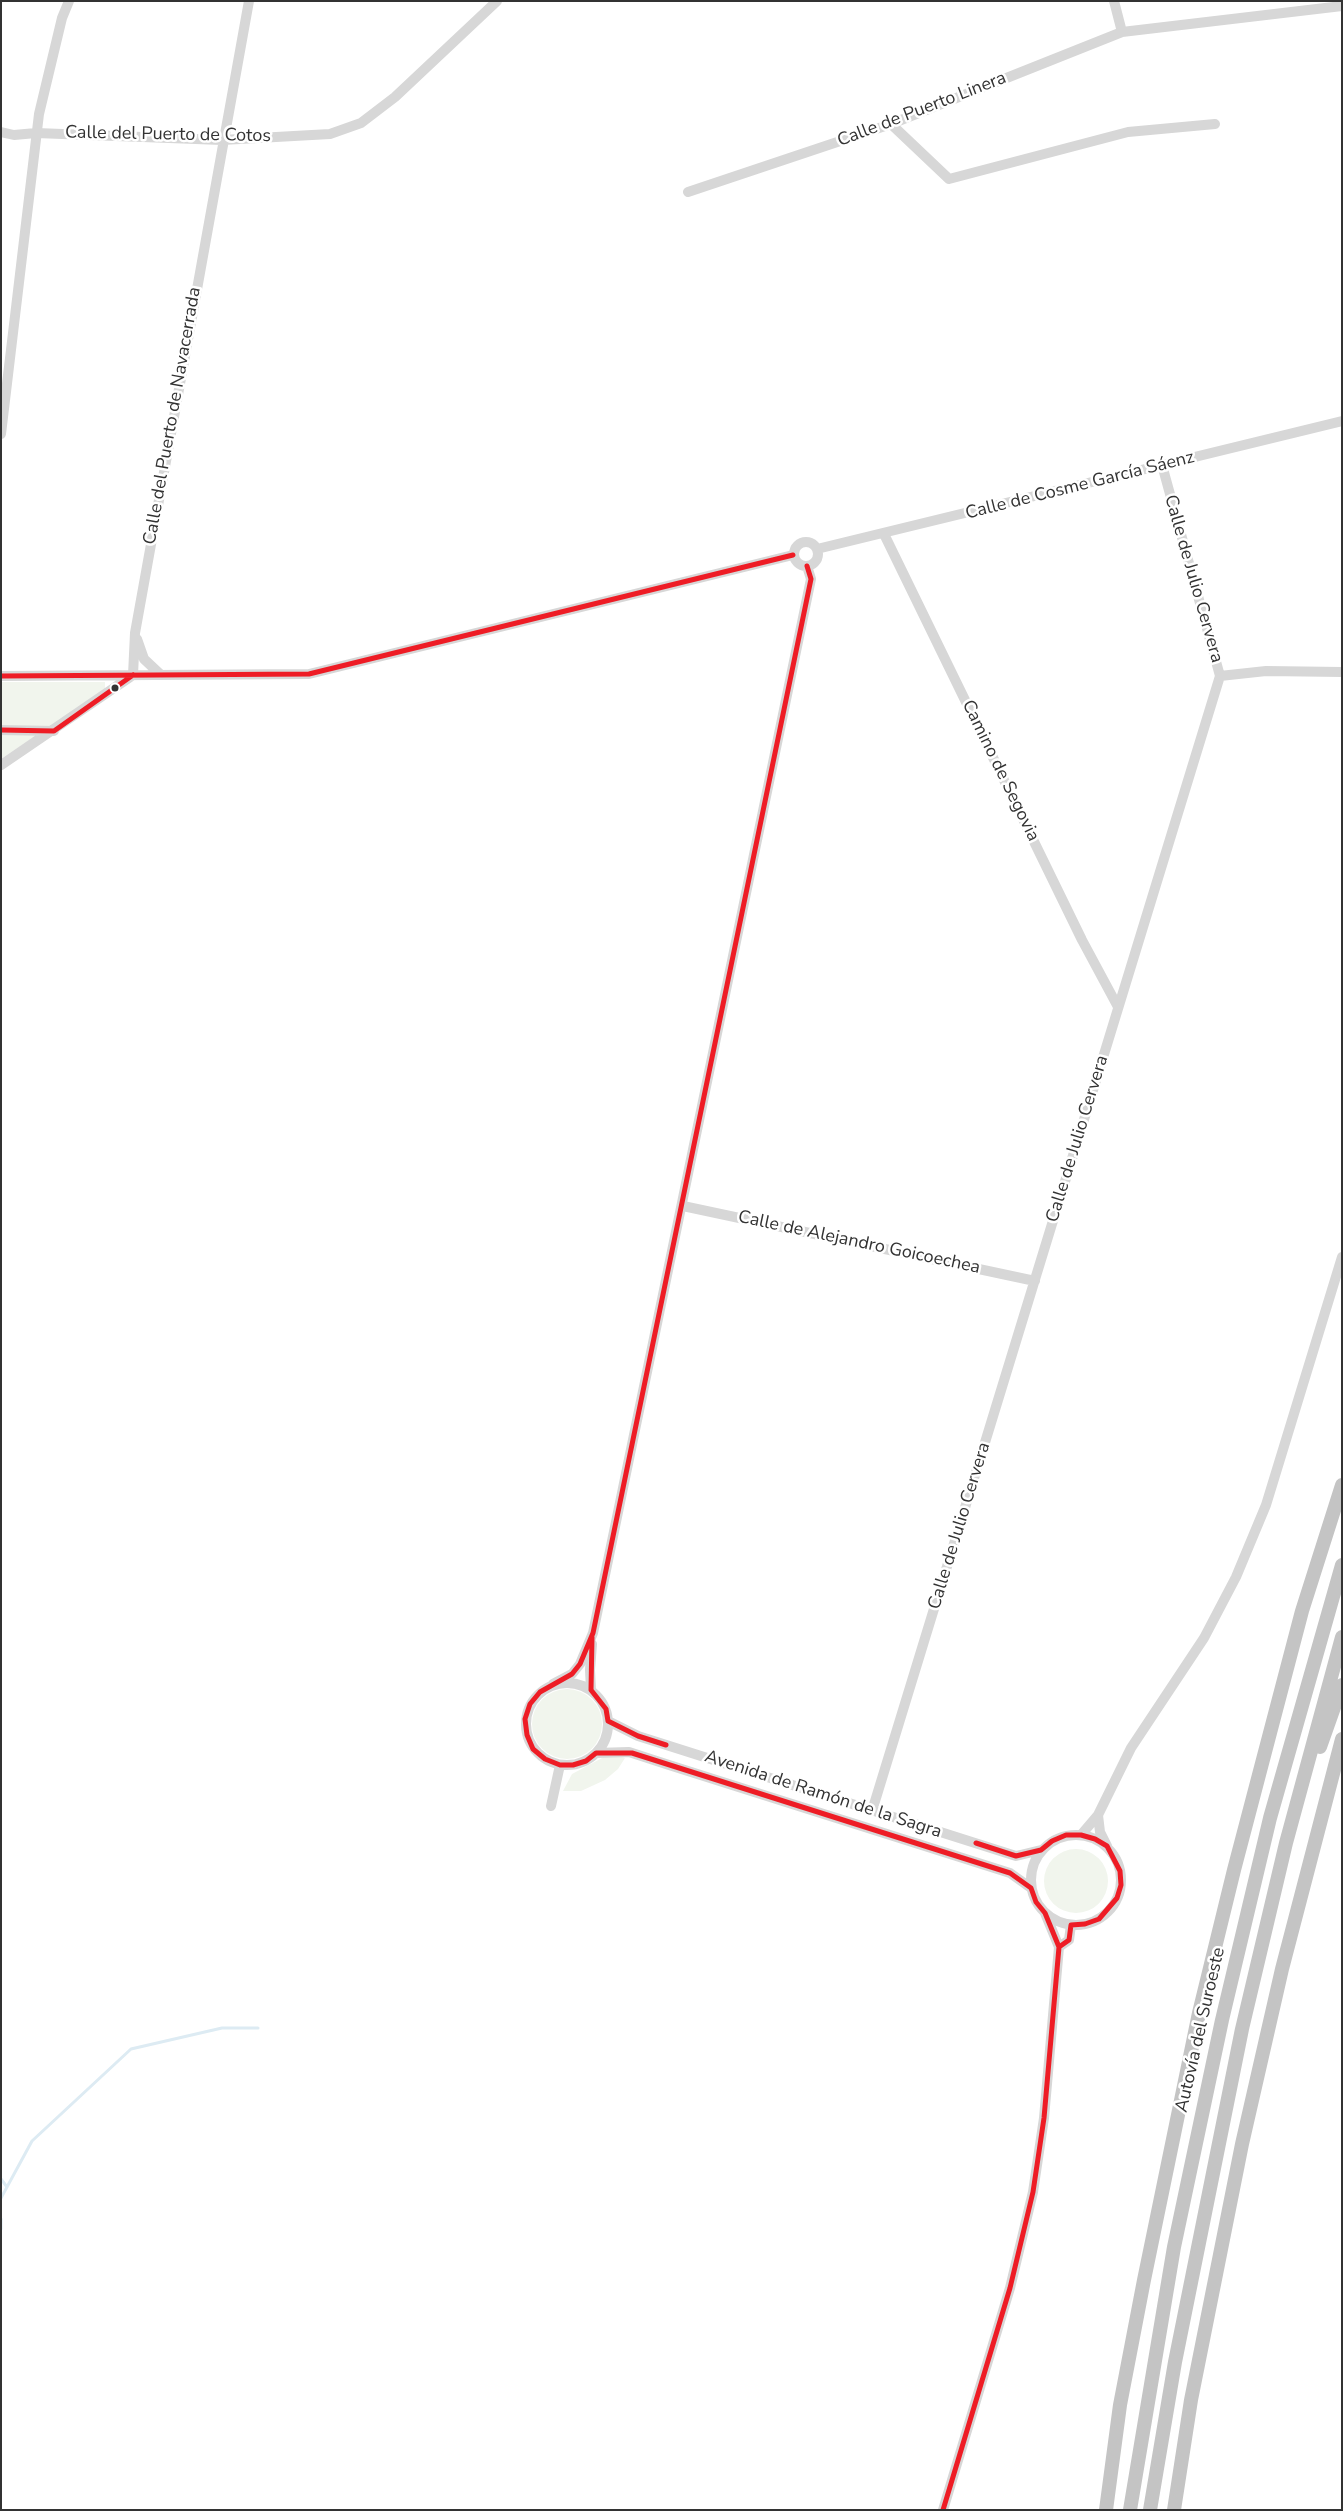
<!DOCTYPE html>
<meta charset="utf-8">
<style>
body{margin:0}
#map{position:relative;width:1343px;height:2511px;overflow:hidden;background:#fff;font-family:"Nunito Sans",sans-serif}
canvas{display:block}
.frame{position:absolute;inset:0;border:2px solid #333;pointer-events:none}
</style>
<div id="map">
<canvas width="1343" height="2511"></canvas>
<div class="frame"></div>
</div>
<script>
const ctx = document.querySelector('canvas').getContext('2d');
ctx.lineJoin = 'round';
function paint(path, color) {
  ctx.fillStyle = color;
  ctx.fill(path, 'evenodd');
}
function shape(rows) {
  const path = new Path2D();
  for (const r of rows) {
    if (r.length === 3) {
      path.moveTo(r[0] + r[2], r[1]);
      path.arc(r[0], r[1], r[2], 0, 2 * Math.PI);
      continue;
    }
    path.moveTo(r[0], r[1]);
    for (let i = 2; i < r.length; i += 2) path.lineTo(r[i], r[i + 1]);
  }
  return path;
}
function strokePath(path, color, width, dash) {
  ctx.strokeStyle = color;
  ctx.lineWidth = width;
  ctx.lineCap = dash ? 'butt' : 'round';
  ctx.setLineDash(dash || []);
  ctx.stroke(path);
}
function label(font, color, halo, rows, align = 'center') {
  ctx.font = font + ' "Nunito Sans",sans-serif';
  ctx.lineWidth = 5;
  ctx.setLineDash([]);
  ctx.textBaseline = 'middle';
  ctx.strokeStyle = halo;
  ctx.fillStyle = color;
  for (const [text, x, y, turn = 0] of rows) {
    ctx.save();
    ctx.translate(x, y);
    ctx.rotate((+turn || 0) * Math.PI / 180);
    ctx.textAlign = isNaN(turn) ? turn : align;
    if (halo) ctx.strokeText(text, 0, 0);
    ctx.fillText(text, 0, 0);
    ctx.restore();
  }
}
paint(shape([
 [1,682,105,682,105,690,1,759],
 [567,1724,35],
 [616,1755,625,1758,618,1769,605,1780,581,1791,563,1791,572,1774,604,1757],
 [1076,1881,32]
]), '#f1f5ed');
strokePath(shape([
 [1,2179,7,2187],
 [1,2198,32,2141,131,2049,222,2028,258,2028],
 [1,2219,1,2229]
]), '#ddebf3', 3);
strokePath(shape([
 [1122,32,1342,6],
 [891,124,949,179,1128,132,1215,124],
 [1,132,14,135,36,133,222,140,330,134,361,123,395,97,497,1],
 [688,192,891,124,1122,32,1114,1],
 [1,434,39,114,62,18,69,1],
 [884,534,1082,940,1118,1007],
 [806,554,12],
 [817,549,1342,421],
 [137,639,144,659,161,675],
 [133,675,135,633,249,1],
 [1,676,309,674,793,555],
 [1220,676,1266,671,1342,672],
 [1,730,54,731],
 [1,765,133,675],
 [683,1206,1035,1281],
 [567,1724,41],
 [553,1684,572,1674,580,1664,593,1633,811,579,807,566],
 [591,1690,590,1670,592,1644],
 [608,1721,638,1736,1016,1856,1041,1850],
 [596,1753,629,1752,669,1765,1010,1873,1031,1888],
 [551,1806,560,1765],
 [872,1811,1220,676,1162,465],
 [1098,1815,1100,1832,1107,1846],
 [1081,1835,1098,1815,1131,1748,1204,1638,1236,1577,1266,1505,1342,1257],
 [1076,1880,45],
 [1059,1947,1069,1940,1071,1925],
 [943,2510,1010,2288,1033,2192,1044,2118,1059,1947,1045,1913]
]), '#d7d7d7', 10);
strokePath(shape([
 [1320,1747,1342,1685],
 [1106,2510,1120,2405,1144,2280,1199,2013,1234,1870,1302,1611,1342,1485],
 [1130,2510,1174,2247,1222,2020,1270,1818,1342,1565],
 [1150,2510,1175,2362,1242,2029,1286,1843,1342,1637],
 [1174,2510,1191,2400,1242,2144,1282,1969,1342,1739]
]), '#c4c4c4', 14);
strokePath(shape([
 [807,566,811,579,593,1633,580,1664,572,1674,540,1692,530,1704,525,1719,527,1735,533,1749,545,1759,560,1765,573,1765,586,1761,596,1753,632,1753,1010,1873,1031,1888,1036,1902,1045,1913,1059,1947,1044,2118,1033,2192,1010,2288,943,2510],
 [1,676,309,674,793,555],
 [1,730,54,731,133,675],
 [592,1637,591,1690,606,1709,608,1721,638,1736,666,1745],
 [976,1843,1016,1856,1041,1850,1052,1841,1066,1835,1081,1835,1095,1839,1107,1846,1120,1871,1121,1885,1117,1898,1099,1919,1085,1924,1071,1925,1069,1940,1059,1947]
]), '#ee1c25', 5);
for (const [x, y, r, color] of [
 [115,688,4.5,"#333"]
]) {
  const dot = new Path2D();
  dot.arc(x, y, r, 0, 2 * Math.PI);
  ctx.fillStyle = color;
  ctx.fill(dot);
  strokePath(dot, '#fff', 2);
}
label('18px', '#333', '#fff', [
 ["Calle de Puerto Linera",922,110,-21],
 ["Calle del Puerto de Cotos",168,135,1],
 ["Calle del Puerto de Navacerrada",173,416,-80],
 ["Calle de Cosme García Sáenz",1080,486,-14],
 ["Calle de Julio Cervera",1193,579,74],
 ["Camino de Segovia",1000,771,64],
 ["Calle de Julio Cervera",1078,1139,-73],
 ["Calle de Alejandro Goicoechea",859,1243,12],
 ["Calle de Julio Cervera",960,1526,-73],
 ["Avenida de Ramón de la Sagra",823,1795,18],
 ["Autovía del Suroeste",1201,2030,-77]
]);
</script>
